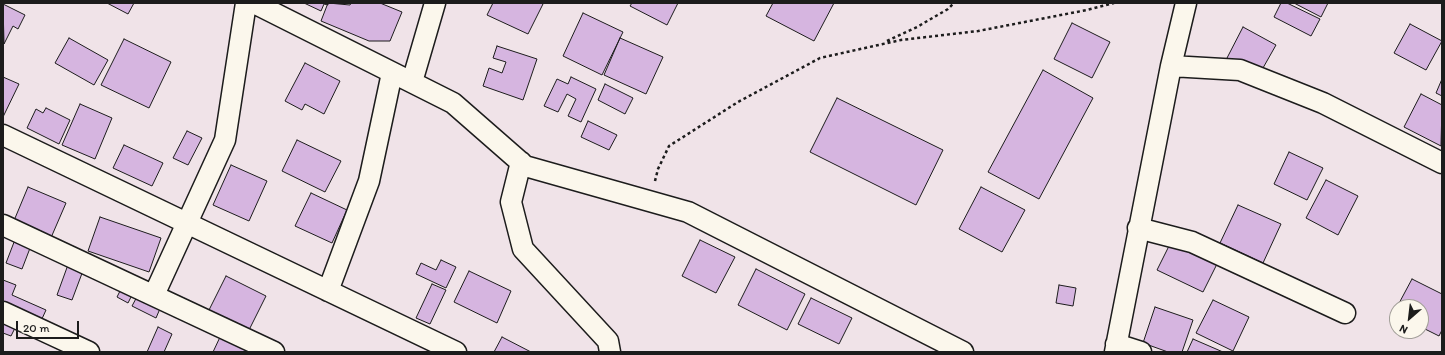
<!DOCTYPE html>
<style>
body{margin:0}
#map{position:relative;width:1445px;height:355px;overflow:hidden;background:#f0e3e8;font-family:Itim,sans-serif}
canvas{display:block}
.frame{position:absolute;inset:0;border:4px solid #1c1c1c;pointer-events:none}
.north{position:absolute;left:1389px;top:299px;width:40px;height:40px;box-sizing:border-box;background:#fbf7ec;border:1px solid #a29f99;border-radius:50%;rotate:208deg;font-size:11px;font-weight:700;line-height:16px;text-align:center;color:#1c1c1c}
.north::after{content:'';display:block;margin:auto;width:14px;height:18px;background:#1c1c1c;clip-path:polygon(50% 0,100% 100%,50% 72%,0 100%)}
.scale{position:absolute;left:16px;top:321px;width:63px;height:18px;box-sizing:border-box;border:2px solid #1c1c1c;border-top:0;padding-left:5px;font-size:12px;line-height:14px;white-space:nowrap;color:#1c1c1c;-webkit-text-stroke:3px #fbf7ec;paint-order:stroke}
</style>
<div id="map">
<canvas width="1445" height="355"></canvas>
<div class="frame"></div>
<div class="north">N</div>
<div class="scale">20 m</div>
</div>
<script>
const ctx = document.querySelector('canvas').getContext('2d');
ctx.lineJoin = 'round';
function paint(path, color) {
  ctx.fillStyle = color;
  ctx.fill(path, 'evenodd');
}
function shape(rows) {
  const path = new Path2D();
  for (const r of rows) {
    path.moveTo(r[0], r[1]);
    for (let i = 2; i < r.length; i += 2) path.lineTo(r[i], r[i + 1]);
  }
  return path;
}
function strokePath(path, color, width, dash) {
  ctx.strokeStyle = color;
  ctx.lineWidth = width;
  ctx.lineCap = dash ? 'butt' : 'round';
  ctx.setLineDash(dash || []);
  ctx.stroke(path);
}
const building = shape([
 [107,3,134,3,128,14,107,3],
 [304,3,328,3,328,5,324,4,321,11,304,3],
 [328,3,350,5,351,3,380,3,402,12,390,41,369,41,321,21,328,3],
 [493,3,540,3,543,4,528,34,487,15,493,3],
 [632,3,678,3,667,25,630,6,632,3],
 [773,3,834,3,814,41,766,16,773,3],
 [1281,3,1287,3,1320,19,1311,36,1274,17,1281,3],
 [1294,3,1328,3,1321,17,1294,3],
 [3,4,25,15,18,29,13,26,4,44,3,4],
 [583,13,623,32,602,75,563,56,583,13],
 [1072,23,1110,42,1092,78,1054,59,1072,23],
 [1410,24,1442,41,1426,70,1394,53,1410,24],
 [1243,27,1276,45,1259,75,1227,58,1243,27],
 [69,38,108,60,94,85,55,63,69,38],
 [620,38,663,57,646,94,604,75,620,38],
 [124,39,171,62,149,108,101,85,124,39],
 [497,46,537,59,523,100,483,86,489,68,502,73,506,62,493,58,497,46],
 [305,63,340,81,324,114,305,104,302,110,285,101,305,63],
 [1043,70,1093,98,1039,199,988,172,1043,70],
 [3,77,19,84,3,117,3,77],
 [571,77,596,89,581,122,568,116,576,99,567,94,558,112,544,106,557,79,568,84,571,77],
 [1442,79,1442,96,1436,93,1442,79],
 [605,84,633,98,625,114,598,100,605,84],
 [1421,94,1442,105,1441,146,1404,127,1421,94],
 [837,98,943,150,916,205,810,152,837,98],
 [80,104,112,118,95,159,62,145,80,104],
 [46,108,70,120,59,144,27,128,36,109,43,113,46,108],
 [588,121,617,135,609,150,581,137,588,121],
 [187,131,202,138,188,165,173,158,187,131],
 [297,140,341,161,325,192,282,171,297,140],
 [124,145,163,163,152,186,113,168,124,145],
 [1289,152,1323,168,1307,200,1274,184,1289,152],
 [231,165,267,181,249,221,213,205,231,165],
 [1326,180,1358,196,1338,235,1306,218,1326,180],
 [28,187,66,203,50,240,13,223,28,187],
 [981,187,1025,210,1002,252,959,229,981,187],
 [311,193,347,210,332,243,295,226,311,193],
 [1238,205,1281,224,1263,263,1220,243,1238,205],
 [100,217,161,238,149,272,88,251,100,217],
 [16,237,32,243,22,269,6,263,16,237],
 [700,240,735,257,716,293,682,276,700,240],
 [1171,242,1217,264,1203,292,1157,270,1171,242],
 [441,260,456,267,446,288,416,274,421,263,436,270,441,260],
 [69,262,84,268,72,300,57,295,69,262],
 [756,269,805,294,787,330,738,305,756,269],
 [469,271,511,291,497,323,454,302,469,271],
 [226,276,266,296,249,330,209,310,226,276],
 [1412,279,1442,294,1442,330,1439,336,1421,327,1421,307,1397,307,1412,279],
 [3,280,16,285,12,295,46,310,41,321,3,305,3,280],
 [432,284,446,290,430,324,416,318,432,284],
 [123,285,134,291,128,303,117,297,123,285],
 [1059,285,1076,288,1073,306,1056,303,1059,285],
 [139,293,162,304,156,318,132,306,139,293],
 [811,298,852,318,839,344,798,324,811,298],
 [1213,300,1249,317,1233,351,1196,333,1213,300],
 [1155,307,1193,320,1182,352,1168,352,1143,343,1155,307],
 [3,315,18,322,11,336,3,333,3,315],
 [158,327,172,334,164,352,147,352,158,327],
 [221,335,256,352,213,352,221,335],
 [502,337,531,352,494,352,502,337],
 [1193,339,1223,352,1187,352,1193,339]
]);
paint(building, '#d6b5e0');
strokePath(building, '#1c1c1c', 1);
const minor = shape([
 [254,3,453,103,525,166,688,212,963,352],
 [1171,66,1240,70,1323,103,1442,163],
 [412,82,435,3],
 [3,135,456,352],
 [521,162,511,202,523,249,608,341,610,352],
 [3,225,274,352],
 [1138,228,1192,242,1345,313],
 [328,291,369,181,392,73],
 [154,295,225,140,246,3],
 [3,312,89,352],
 [1116,344,1141,352],
 [1115,352,1171,66,1186,3]
]);
strokePath(minor, '#1c1c1c', 23);
strokePath(shape([
 [887,41,917,27,948,9,954,3],
 [655,181,658,169,669,146,738,102,820,58,901,40,978,31,1087,10,1114,3]
]), '#1c1c1c', 2.5, [3, 3]);
strokePath(minor, '#fbf7ec', 20);
</script>
